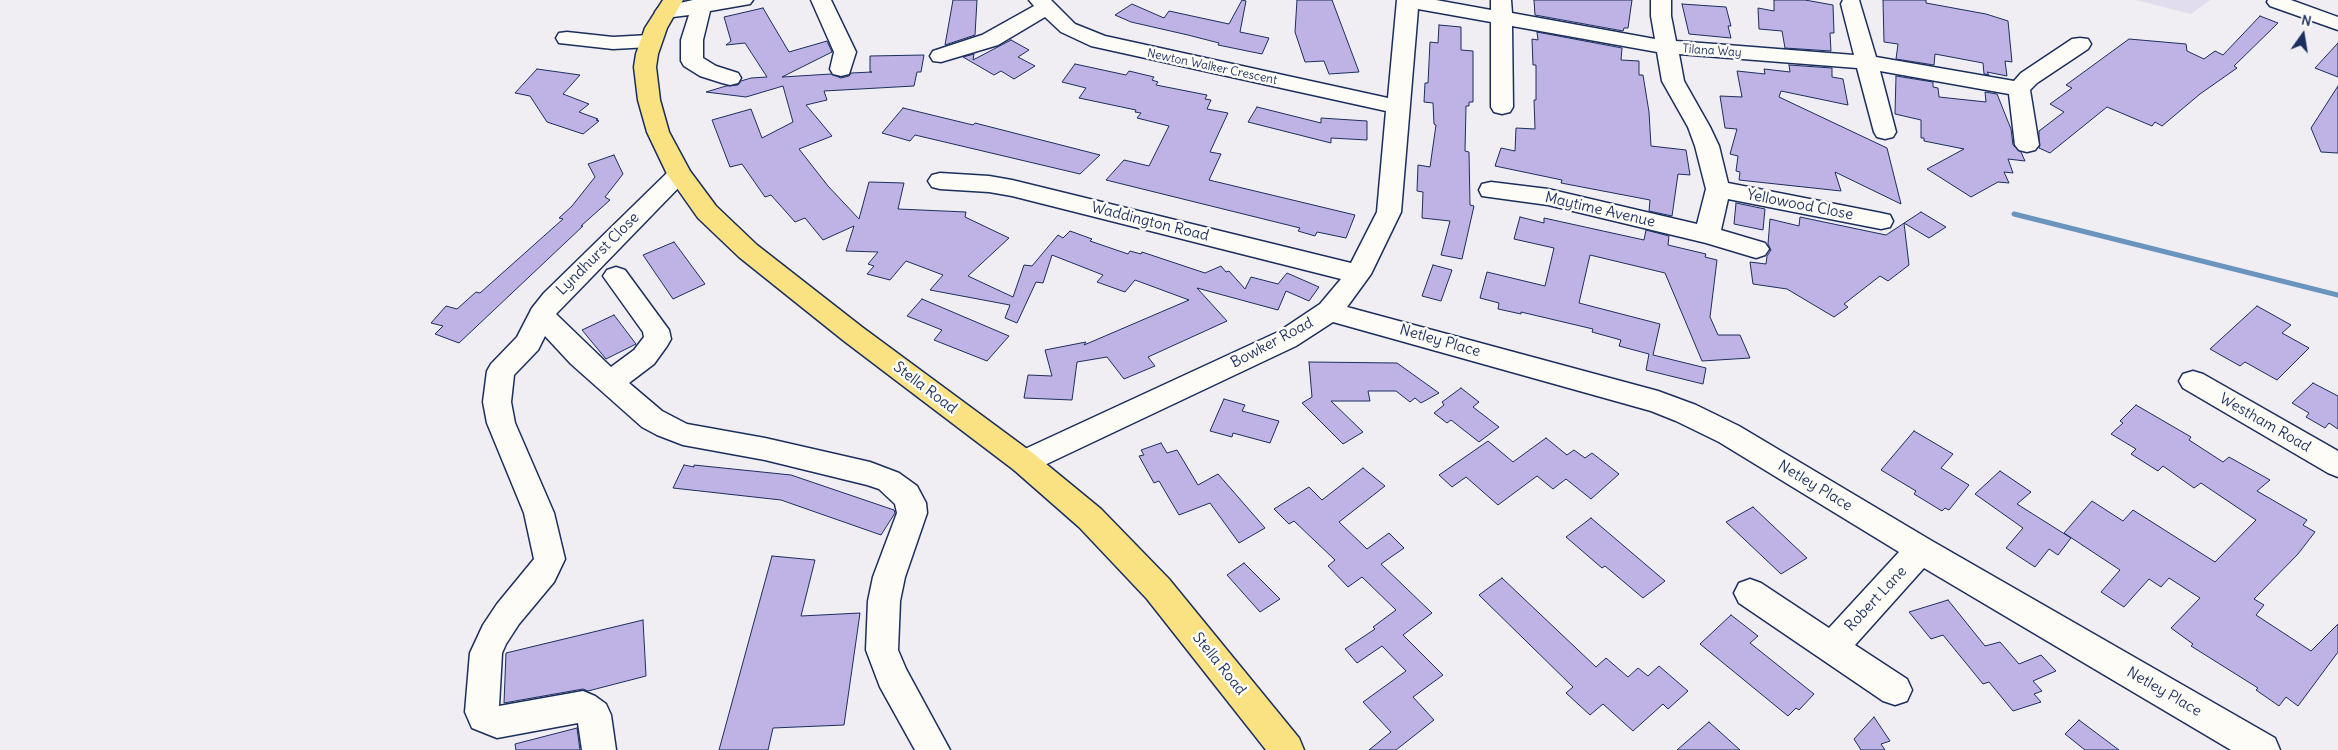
<!DOCTYPE html>
<style>
body{margin:0}
#map{position:relative;width:2338px;height:750px;overflow:hidden;background:#f0edf3;font-family:Delius,sans-serif}
canvas{display:block}
.north{position:absolute;left:2278px;top:10px;width:50px;height:50px;-webkit-text-stroke:4px #fdfcf7;paint-order:stroke;rotate:13deg;font-size:14px;font-weight:700;line-height:20px;text-align:center;color:#1b2f5e}
.north::after{content:'';display:block;margin:auto;width:18px;height:22px;background:#1b2f5e;clip-path:polygon(50% 0,100% 100%,50% 72%,0 100%)}
</style>
<div id="map">
<canvas width="2338" height="750"></canvas>
<div class="north">N</div>
</div>
<script>
const ctx = document.querySelector('canvas').getContext('2d');
ctx.lineJoin = 'round';
function paint(path, color) {
  ctx.fillStyle = color;
  ctx.fill(path, 'evenodd');
}
function shape(rows) {
  const path = new Path2D();
  for (const r of rows) {
    path.moveTo(r[0], r[1]);
    for (let i = 2; i < r.length; i += 2) path.lineTo(r[i], r[i + 1]);
  }
  return path;
}
function strokePath(path, color, width, dash) {
  ctx.strokeStyle = color;
  ctx.lineWidth = width;
  ctx.lineCap = dash ? 'butt' : 'round';
  ctx.setLineDash(dash || []);
  ctx.stroke(path);
}
function label(font, color, halo, rows, align = 'center') {
  ctx.font = font + ' Delius,sans-serif';
  ctx.lineWidth = 5;
  ctx.setLineDash([]);
  ctx.textBaseline = 'middle';
  ctx.strokeStyle = halo;
  ctx.fillStyle = color;
  for (const [text, x, y, turn = 0] of rows) {
    ctx.save();
    ctx.translate(x, y);
    ctx.rotate((+turn || 0) * Math.PI / 180);
    ctx.textAlign = isNaN(turn) ? turn : align;
    if (halo) ctx.strokeText(text, 0, 0);
    ctx.fillText(text, 0, 0);
    ctx.restore();
  }
}
paint(shape([
 [2136,0,2210,0,2191,14]
]), '#e1dcee');
strokePath(shape([
 [2014,214,2338,295]
]), '#6994be', 5);
const building = shape([
 [953,0,977,0,975,35,945,45,953,0],
 [1242,0,1246,1,1240,32,1269,38,1262,54,1218,45,1219,43,1188,35,1131,22,1115,15,1132,4,1164,18,1169,11,1229,24,1242,0],
 [1297,0,1332,0,1359,72,1329,74,1324,61,1305,62,1295,32,1297,0],
 [1534,0,1632,0,1628,28,1624,28,1623,31,1535,15,1534,0],
 [1774,0,1805,0,1833,5,1834,33,1830,33,1831,51,1785,48,1782,31,1759,29,1758,8,1774,11,1774,0],
 [1883,0,1926,0,1926,3,1986,14,2008,21,2012,62,2005,61,2007,76,1987,72,1989,75,1984,74,1983,63,1935,54,1934,65,1896,59,1898,44,1884,42,1883,0],
 [1682,4,1726,7,1731,26,1728,26,1731,38,1689,34,1682,4],
 [763,8,789,52,827,41,832,52,782,77,831,74,841,78,849,76,851,73,872,72,870,72,870,56,924,55,921,72,917,72,914,86,824,91,827,100,806,105,832,136,799,149,828,186,859,219,869,182,904,183,898,209,966,212,965,217,1009,238,968,276,1013,297,1024,265,1032,266,1058,235,1063,238,1070,231,1092,239,1090,241,1128,254,1130,251,1141,254,1142,252,1205,273,1221,266,1226,272,1229,271,1245,289,1251,277,1278,284,1287,273,1319,287,1309,301,1286,291,1278,310,1197,288,1227,321,1148,357,1155,366,1124,379,1107,357,1077,362,1072,400,1024,398,1028,375,1052,376,1045,350,1086,342,1084,345,1189,300,1135,280,1125,292,1097,282,1103,275,1052,255,1043,283,1036,282,1017,323,1005,318,1010,305,930,290,943,275,906,261,890,280,867,274,874,266,868,264,878,252,846,251,854,226,823,240,805,218,795,222,771,195,765,197,742,164,730,167,712,120,751,109,762,138,793,122,783,86,746,97,706,92,726,86,738,85,741,81,751,78,767,77,745,43,726,45,731,41,724,17,763,8],
 [2260,16,2278,23,2234,66,2237,68,2200,94,2162,126,2155,122,2152,126,2107,107,2050,153,2039,148,2039,131,2064,112,2050,104,2072,88,2066,85,2129,39,2186,44,2187,51,2204,59,2215,51,2223,55,2260,16],
 [1439,25,1461,27,1461,50,1473,51,1473,102,1469,102,1469,106,1466,106,1465,151,1469,152,1470,205,1474,206,1462,259,1441,255,1450,221,1422,218,1423,192,1417,191,1418,165,1430,167,1436,125,1434,124,1433,103,1424,102,1425,83,1428,83,1430,42,1438,43,1439,25],
 [1537,32,1622,48,1621,60,1639,61,1639,75,1643,75,1649,112,1651,146,1686,150,1690,175,1678,174,1672,216,1649,211,1650,200,1561,183,1562,180,1495,166,1501,148,1515,151,1516,128,1535,129,1534,100,1536,100,1536,65,1533,65,1532,39,1538,40,1537,32],
 [1011,40,1029,50,1018,57,1035,66,1014,79,1001,71,994,75,963,57,974,54,973,60,1011,40],
 [2338,43,2338,77,2315,68,2338,43],
 [1075,64,1126,75,1129,71,1154,77,1152,80,1158,82,1156,85,1207,95,1205,99,1211,100,1207,109,1228,113,1210,152,1221,154,1209,180,1355,215,1346,238,1317,232,1315,236,1298,231,1300,228,1106,180,1124,160,1149,166,1169,126,1137,118,1141,113,1135,112,1136,110,1079,98,1086,88,1062,82,1075,64],
 [1789,65,1832,68,1832,77,1843,79,1848,105,1781,91,1779,97,1887,148,1901,204,1835,172,1841,191,1739,180,1740,172,1736,171,1738,156,1730,154,1737,129,1725,128,1720,96,1742,97,1737,71,1765,74,1764,69,1790,72,1789,65],
 [537,69,580,75,563,94,589,104,579,112,598,119,596,120,599,121,583,134,547,122,530,96,515,93,537,69],
 [1896,76,1933,82,1933,87,1938,88,1939,97,1986,102,1985,92,1997,94,2011,129,2013,145,2021,152,2025,161,2008,159,2013,173,2004,172,2009,183,1998,182,1971,197,1927,169,1964,149,1924,141,1924,138,1921,138,1921,120,1895,114,1896,76],
 [2338,86,2338,153,2321,152,2311,128,2338,86],
 [1257,107,1321,123,1321,118,1367,121,1367,140,1331,138,1331,143,1248,122,1257,107],
 [903,108,973,125,975,123,1100,155,1080,174,915,135,910,141,882,133,903,108],
 [614,155,623,174,605,197,610,200,581,226,583,226,459,343,435,334,443,326,431,323,446,306,457,309,476,292,480,293,563,219,559,218,572,206,595,177,588,164,614,155],
 [1736,203,1765,209,1763,230,1734,224,1736,203],
 [1921,212,1946,227,1929,238,1904,223,1909,265,1888,281,1880,276,1844,304,1848,307,1834,317,1787,289,1753,284,1750,262,1766,264,1767,256,1771,250,1768,244,1770,219,1799,226,1800,217,1886,235,1921,212],
 [1520,217,1544,223,1544,218,1644,240,1646,230,1669,236,1668,245,1706,254,1705,257,1717,260,1710,317,1718,335,1740,335,1750,358,1702,361,1665,273,1590,255,1579,303,1660,324,1653,355,1706,368,1703,384,1646,370,1649,354,1619,346,1621,340,1592,332,1593,329,1521,312,1521,314,1498,309,1499,303,1480,298,1487,272,1545,286,1554,248,1514,239,1520,217],
 [674,242,705,284,673,299,643,255,674,242],
 [1433,265,1452,270,1441,301,1422,296,1433,265],
 [922,299,1009,336,987,361,934,340,942,330,907,316,922,299],
 [2257,306,2291,325,2282,333,2309,348,2277,380,2245,362,2240,366,2210,349,2257,306],
 [614,315,636,344,606,359,582,330,614,315],
 [1309,362,1397,363,1439,393,1421,403,1415,398,1410,402,1396,391,1368,391,1370,401,1331,401,1363,432,1343,444,1302,403,1312,397,1309,362],
 [2313,383,2338,396,2338,429,2329,423,2325,428,2306,417,2309,413,2292,403,2313,383],
 [1461,388,1479,402,1473,407,1499,427,1479,442,1451,420,1447,423,1434,413,1444,405,1442,402,1461,388],
 [1224,399,1245,405,1242,411,1279,421,1270,443,1233,433,1232,437,1210,431,1224,399],
 [2136,405,2191,437,2189,440,2223,462,2229,457,2270,480,2257,491,2307,520,2303,525,2315,532,2298,554,2254,599,2264,605,2256,615,2311,651,2338,624,2338,652,2298,706,2286,697,2279,706,2256,690,2258,688,2191,646,2193,644,2171,628,2200,598,2169,578,2161,587,2149,579,2124,607,2101,592,2120,570,2064,533,2092,501,2123,521,2133,510,2215,562,2256,520,2201,483,2194,488,2163,466,2158,471,2131,454,2136,449,2111,434,2123,423,2120,421,2136,405],
 [1914,431,1953,454,1941,468,1969,485,1949,510,1945,508,1942,511,1914,494,1916,491,1881,470,1914,431],
 [1546,438,1567,455,1574,450,1585,458,1592,453,1619,474,1591,499,1566,479,1553,489,1537,476,1498,505,1466,477,1452,487,1439,475,1488,441,1513,462,1546,438],
 [1161,443,1167,453,1177,450,1198,485,1218,474,1265,528,1239,543,1210,503,1179,515,1159,481,1154,483,1139,456,1144,455,1141,450,1161,443],
 [684,465,694,467,694,465,791,475,894,510,895,513,881,535,781,500,673,488,684,465],
 [1363,468,1385,486,1339,522,1367,549,1389,533,1404,548,1381,564,1432,613,1403,635,1443,675,1413,697,1434,720,1396,750,1369,750,1391,732,1363,702,1406,671,1382,646,1357,663,1345,649,1375,629,1373,627,1396,610,1362,577,1348,587,1328,566,1335,560,1294,521,1289,524,1274,509,1309,487,1322,500,1363,468],
 [2000,471,2031,492,2017,504,2071,538,2058,555,2049,549,2035,567,2006,548,2023,528,1975,494,2000,471],
 [1753,507,1807,558,1781,574,1726,522,1753,507],
 [1591,518,1665,581,1643,598,1605,566,1602,568,1566,537,1591,518],
 [772,556,815,560,801,616,860,613,844,725,773,728,768,750,719,750,772,556],
 [1244,563,1280,599,1260,612,1227,575,1244,563],
 [1502,578,1596,667,1606,658,1628,677,1638,668,1648,676,1659,666,1688,691,1668,709,1663,704,1633,731,1603,704,1590,715,1566,693,1573,687,1479,595,1502,578],
 [1948,600,1985,646,2000,642,2019,664,2041,655,2056,671,2033,681,2042,691,2034,694,2041,702,2013,711,1989,682,1983,684,1943,635,1931,639,1909,612,1948,600],
 [1731,615,1758,636,1750,643,1814,694,1799,710,1796,708,1788,716,1700,644,1731,615],
 [643,620,646,676,588,691,583,689,504,703,506,653,643,620],
 [1874,717,1890,741,1881,744,1885,750,1861,750,1854,739,1874,717],
 [2079,720,2119,750,2085,750,2065,734,2079,720],
 [1709,722,1740,750,1677,750,1709,722],
 [577,728,580,750,516,750,515,744,577,728]
]);
paint(building, '#beb3e4');
strokePath(building, '#1b2f5e', 1);
const minor = shape([
 [693,0,753,0,750,4,710,11,703,40,703,58,716,66,738,73,741,78,738,83,730,85,722,83,700,76,684,66,681,61,681,40,689,15,665,18,658,16,655,12,658,8,693,0],
 [811,0,831,0,856,52,849,74,841,76,833,74,830,69,834,52,811,0],
 [1029,0,1051,0,1075,24,1105,36,1388,98,1397,0,1436,0,1491,10,1491,0,1511,0,1512,13,1655,39,1651,16,1651,0,1671,0,1671,16,1676,41,1854,55,1841,4,1843,0,1859,0,1876,57,2014,81,2021,73,2072,39,2080,38,2088,39,2091,44,2088,49,2037,83,2030,90,2039,145,2035,150,2027,152,2019,150,2015,145,2009,94,1880,71,1896,132,1893,137,1885,139,1877,137,1874,132,1857,68,1679,54,1684,81,1710,127,1719,146,1728,183,1881,213,1890,215,1893,221,1890,227,1881,229,1728,199,1721,230,1765,243,1769,249,1765,255,1756,258,1706,243,1548,205,1482,196,1479,190,1482,184,1491,182,1548,189,1697,224,1706,189,1695,146,1688,127,1662,81,1657,52,1512,26,1513,107,1510,112,1502,114,1494,112,1491,107,1491,22,1418,9,1401,212,1371,274,1347,307,1658,391,1696,405,1739,426,1932,541,2275,738,2280,750,2231,750,1924,568,1855,645,1907,679,1912,690,1907,701,1895,705,1883,701,1739,603,1734,593,1739,583,1750,579,1761,583,1829,628,1899,552,1719,442,1676,421,1651,411,1333,322,1296,346,1034,470,1024,474,1014,470,1009,462,1014,454,1278,332,1320,304,1341,279,1012,196,989,192,940,189,932,187,928,181,932,175,940,173,989,176,1012,180,1351,263,1377,212,1386,111,1091,46,1061,32,1045,17,998,45,941,62,933,61,930,56,933,51,982,35,1034,6,1029,0],
 [2268,0,2291,0,2338,17,2338,30,2270,6,2267,2,2268,0],
 [567,32,613,37,650,35,658,36,661,41,658,46,650,47,613,49,559,43,556,38,559,33,567,32],
 [679,166,687,169,691,174,687,179,556,314,611,367,634,350,644,337,643,332,603,276,607,270,616,267,625,270,669,330,671,339,667,346,654,364,629,383,662,411,687,424,765,438,870,462,899,473,917,486,926,503,927,513,905,577,900,601,898,650,906,669,950,750,915,750,880,687,866,650,868,601,873,577,897,513,895,504,879,489,867,485,765,460,683,445,657,435,642,427,571,364,545,336,538,350,514,375,511,402,515,423,554,513,565,559,554,582,519,624,506,644,502,653,499,706,583,691,595,696,606,704,611,715,616,750,582,750,578,723,497,738,472,728,465,712,470,653,483,625,497,604,534,559,524,513,487,423,483,402,487,371,491,364,517,337,532,308,544,293,671,169,679,166],
 [2193,371,2203,374,2338,451,2338,477,2328,473,2183,388,2179,381,2183,374,2193,371]
]);
const major = shape([
 [663,0,683,0,667,28,658,54,656,67,660,100,669,132,690,171,716,206,757,245,862,327,1034,454,1101,509,1169,579,1299,738,1304,750,1266,750,1147,599,1079,527,1014,470,844,341,739,257,698,218,667,174,647,132,638,100,634,67,636,54,645,28,663,0]
]);
strokePath(minor, '#1b2f5e', 3);
strokePath(major, '#1b2f5e', 3);
paint(minor, '#fdfcf7');
paint(major, '#fae181');
label('12px', '#1b2f5e', '#fdfcf7', [
 ["Tilana Way",1712,51,4],
 ["Newton Walker Crescent",1212,67,12]
]);
label('15px', '#1b2f5e', '#fdfcf7', [
 ["Yellowood Close",1800,205,11],
 ["Maytime Avenue",1600,210,13],
 ["Waddington Road",1150,222,14],
 ["Lyndhurst Close",598,254,-45],
 ["Netley Place",1440,341,16],
 ["Bowker Road",1272,343,-28],
 ["Stella Road",925,388,37],
 ["Westham Road",2265,423,30],
 ["Netley Place",1815,486,31],
 ["Robert Lane",1876,599,-47],
 ["Stella Road",1219,664,51],
 ["Netley Place",2164,692,30]
]);
</script>
